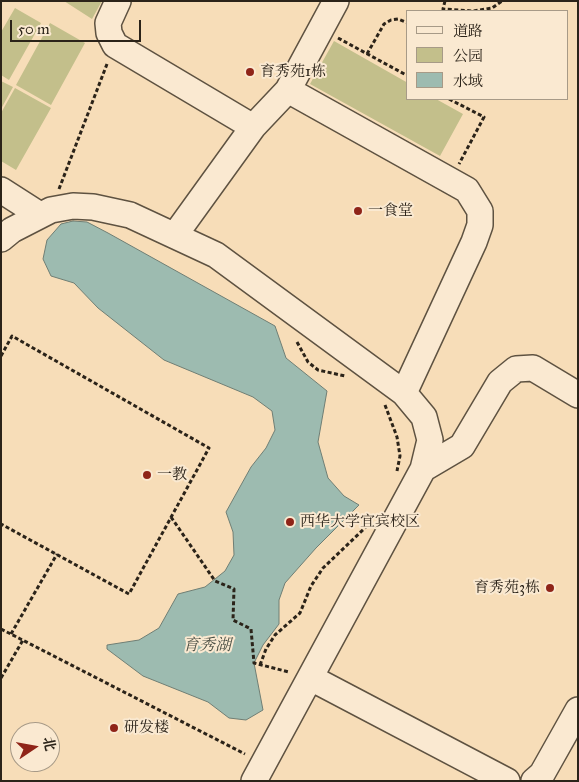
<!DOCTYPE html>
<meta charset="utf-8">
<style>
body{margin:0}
#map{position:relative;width:579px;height:782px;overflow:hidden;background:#f7ddb8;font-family:"IM FELL Great Primer","Noto Serif SC",serif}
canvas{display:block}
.frame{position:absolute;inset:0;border:2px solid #2b2319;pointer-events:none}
.legend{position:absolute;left:406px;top:10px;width:162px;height:90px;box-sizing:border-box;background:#fae9d1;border:1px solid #a79a87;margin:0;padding:6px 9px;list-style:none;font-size:15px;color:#2b2319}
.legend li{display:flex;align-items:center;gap:10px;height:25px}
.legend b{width:25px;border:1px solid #a79a87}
.north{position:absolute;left:10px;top:722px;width:50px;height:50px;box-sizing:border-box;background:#fae9d1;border:1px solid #a79a87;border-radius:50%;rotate:78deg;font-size:14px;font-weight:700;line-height:20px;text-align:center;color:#2b2319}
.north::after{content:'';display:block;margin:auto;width:18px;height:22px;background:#8f2418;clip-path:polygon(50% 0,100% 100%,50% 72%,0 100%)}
.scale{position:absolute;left:10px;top:20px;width:131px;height:22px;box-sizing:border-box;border:2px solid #2b2319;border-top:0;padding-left:6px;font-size:15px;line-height:18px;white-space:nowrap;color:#2b2319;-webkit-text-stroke:4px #fae9d1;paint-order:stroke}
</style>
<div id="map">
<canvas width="579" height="782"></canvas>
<div class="frame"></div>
<ul class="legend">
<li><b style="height:6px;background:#fae9d1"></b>道路</li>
<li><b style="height:14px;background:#c3bf8b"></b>公园</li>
<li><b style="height:14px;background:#9dbbb0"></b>水域</li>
</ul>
<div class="north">北</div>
<div class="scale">50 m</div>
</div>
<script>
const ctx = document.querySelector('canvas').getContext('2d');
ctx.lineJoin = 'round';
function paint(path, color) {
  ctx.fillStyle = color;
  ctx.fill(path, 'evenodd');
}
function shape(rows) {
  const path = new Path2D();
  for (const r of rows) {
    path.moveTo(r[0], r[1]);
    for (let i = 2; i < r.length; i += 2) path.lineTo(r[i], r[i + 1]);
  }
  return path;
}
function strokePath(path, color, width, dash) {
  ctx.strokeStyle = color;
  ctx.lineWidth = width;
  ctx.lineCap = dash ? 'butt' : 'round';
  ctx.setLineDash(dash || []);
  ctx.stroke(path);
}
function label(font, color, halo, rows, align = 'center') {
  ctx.font = font + ' "IM FELL Great Primer","Noto Serif SC",serif';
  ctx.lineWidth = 4;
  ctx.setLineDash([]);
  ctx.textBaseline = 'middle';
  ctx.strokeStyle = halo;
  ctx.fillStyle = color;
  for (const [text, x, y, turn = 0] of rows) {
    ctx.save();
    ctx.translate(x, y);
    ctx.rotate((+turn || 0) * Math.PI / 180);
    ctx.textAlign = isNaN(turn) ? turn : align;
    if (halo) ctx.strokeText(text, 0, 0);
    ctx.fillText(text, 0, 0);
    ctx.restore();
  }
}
paint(shape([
 [64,1,102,1,92,19],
 [15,8,41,23,9,80,1,75,1,32],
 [50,23,85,43,51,105,16,85],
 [334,41,408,83,408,99,436,99,463,114,440,156,310,84],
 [1,81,13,87,1,109],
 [15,88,51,108,16,170,1,161,1,113]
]), '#c3bf8b');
const water = shape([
 [73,221,87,222,108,233,275,326,286,358,327,391,318,442,328,478,344,496,359,505,316,548,285,583,279,600,279,624,263,645,254,663,263,710,246,720,229,718,208,702,143,676,107,649,107,645,139,640,159,628,178,594,205,587,225,571,234,555,233,532,226,512,251,467,266,448,275,430,272,411,253,397,164,360,98,308,74,283,51,276,43,259,47,240,61,224,73,221]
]);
paint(water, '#9dbbb0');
strokePath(water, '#6f7e74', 1);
const minor = shape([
 [118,1,108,23,109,33,115,45,253,127],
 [336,1,288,90,467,190,480,211,480,225,474,242,404,393],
 [1,190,40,215],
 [175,235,253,127,288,90],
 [1,239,12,230,51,210,73,206,93,207,130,215,216,255,404,393,424,417,430,440,423,469,254,781],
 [423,469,462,446,500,382,516,369,533,368,578,395],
 [311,678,507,781],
 [534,781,542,774,578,710]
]);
strokePath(minor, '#5e5241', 28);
strokePath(shape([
 [445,1,443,9,473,11,492,8,502,1],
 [338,38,408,76],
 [367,54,384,24,391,20,398,19,408,23],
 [449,99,484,117,459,164],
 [59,189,107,64],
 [297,342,308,362,318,370,345,376],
 [1,356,12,336,209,448,129,594,1,524],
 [385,405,397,437,400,456,397,471],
 [171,517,215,581,234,589,233,620,251,629,254,663,289,672],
 [1,629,245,754],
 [11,634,57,554],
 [260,665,266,649,275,635,300,613,311,586,323,568,366,527],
 [1,678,23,640]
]), '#2b2319', 3, [4, 2.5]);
strokePath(minor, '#fae9d1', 25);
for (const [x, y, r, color] of [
 [250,72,5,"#8f2418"],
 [358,211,5,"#8f2418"],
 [147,475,5,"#8f2418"],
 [290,522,5,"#8f2418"],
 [550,588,5,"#8f2418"],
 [114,728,5,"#8f2418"]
]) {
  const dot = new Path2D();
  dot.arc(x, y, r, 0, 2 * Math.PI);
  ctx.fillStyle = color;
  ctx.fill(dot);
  strokePath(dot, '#fae9d1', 2);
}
label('15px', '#2b2319', '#fae9d1', [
 ["育秀苑1栋",260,72],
 ["一食堂",368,211],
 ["一教",157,475],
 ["西华大学宜宾校区",300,522],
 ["育秀苑3栋",540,588,"right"],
 ["研发楼",124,728]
], 'left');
label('italic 16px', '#4d5146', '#fae9d1', [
 ["育秀湖",207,646]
]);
</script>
